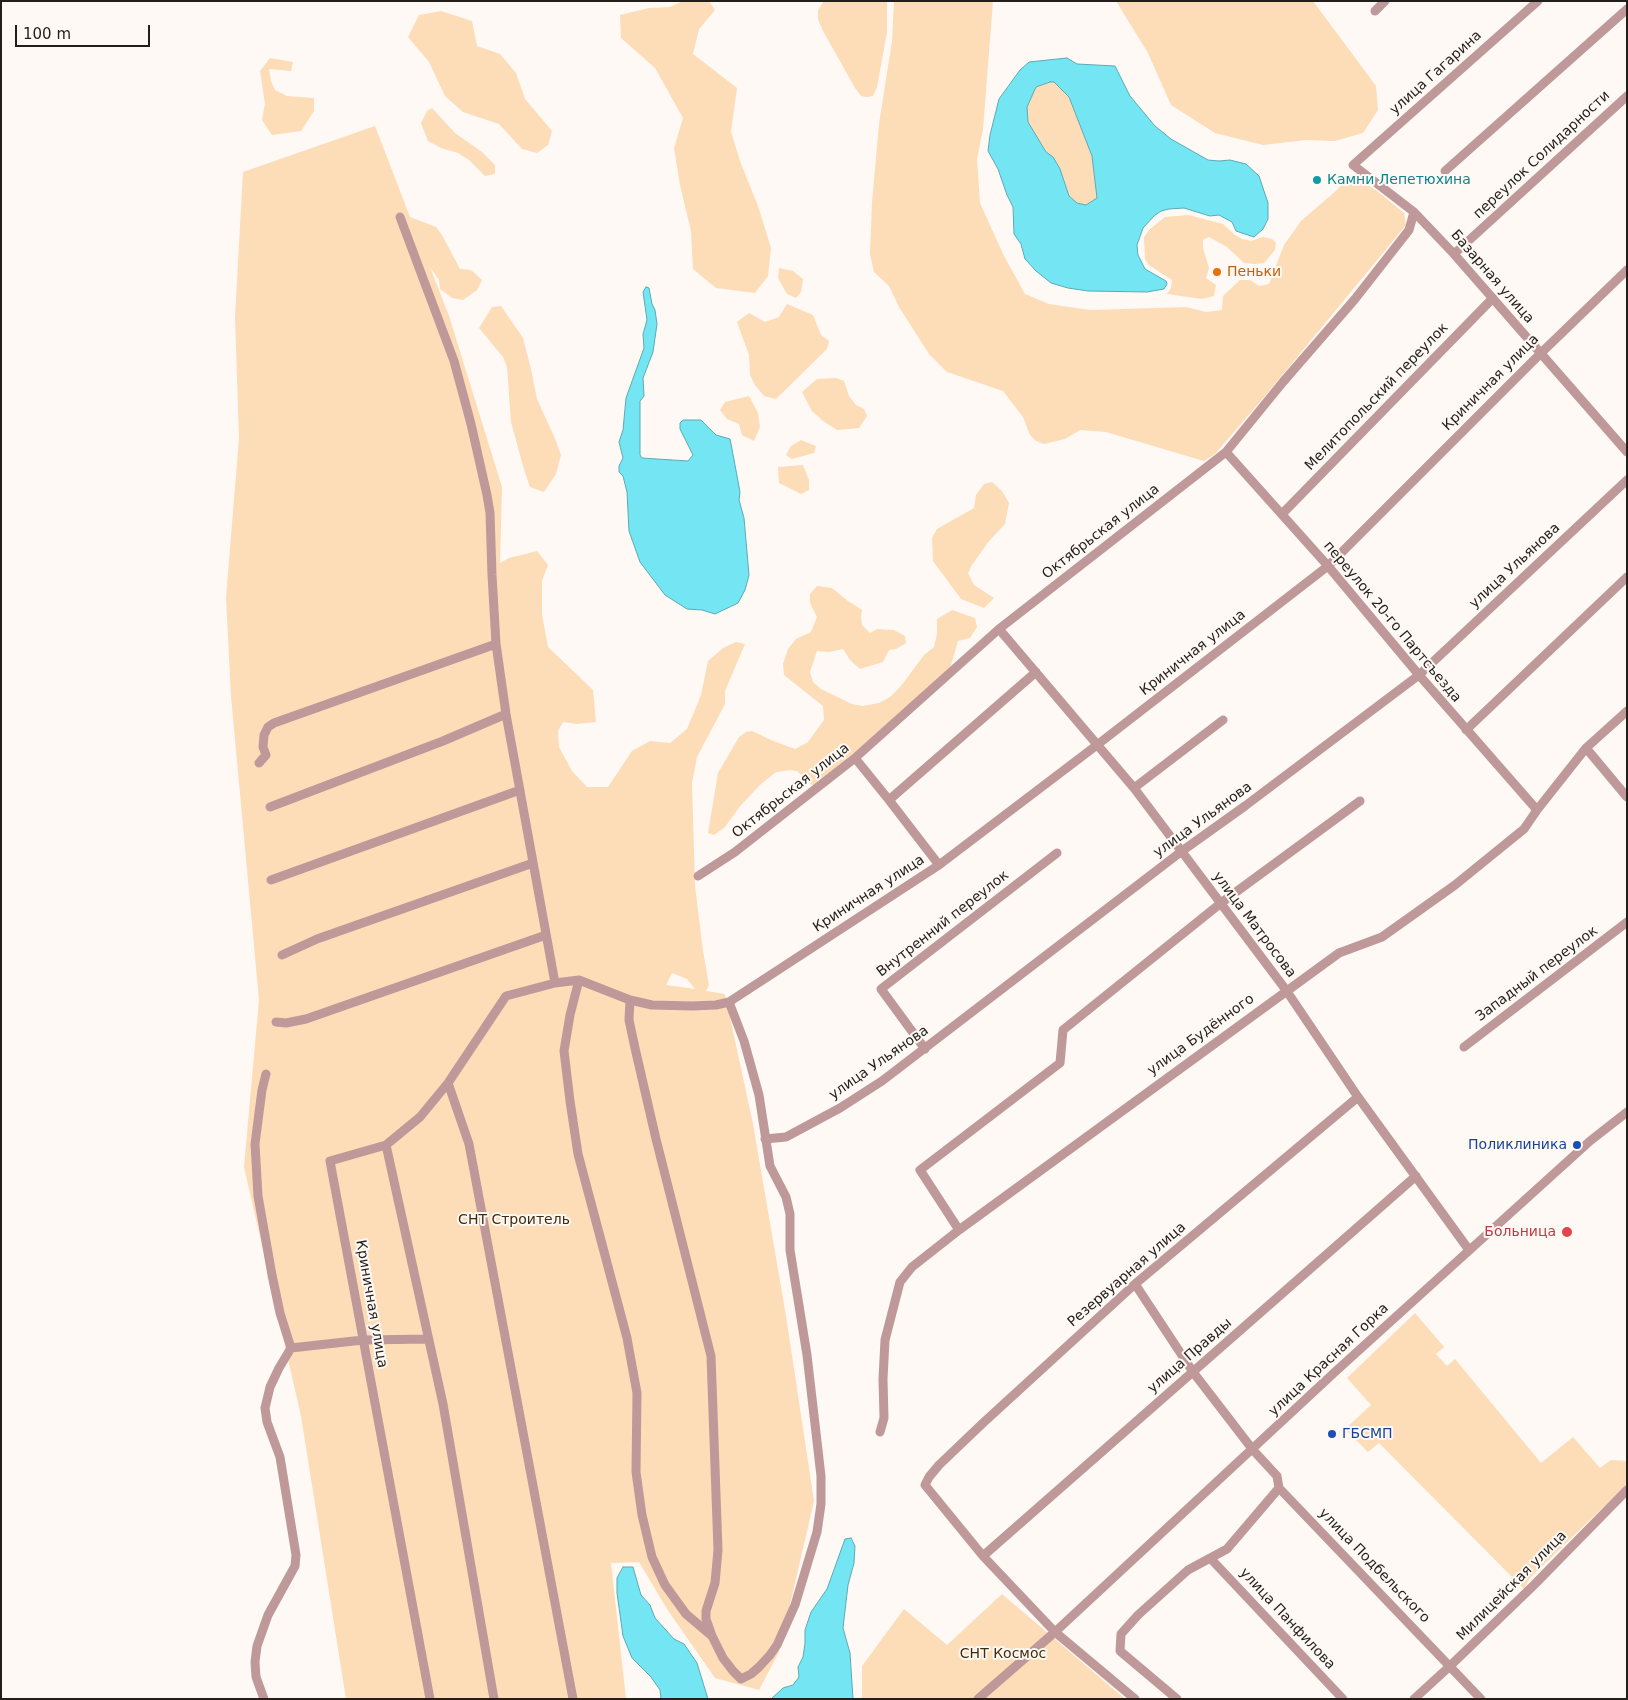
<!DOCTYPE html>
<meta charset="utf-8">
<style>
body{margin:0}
#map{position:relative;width:1628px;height:1700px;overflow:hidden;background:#fef9f4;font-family:"DejaVu Sans",sans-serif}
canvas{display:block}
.frame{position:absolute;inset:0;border:2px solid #221e1a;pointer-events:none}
.scale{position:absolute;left:15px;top:25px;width:135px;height:22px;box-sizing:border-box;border:2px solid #221e1a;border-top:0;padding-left:6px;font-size:15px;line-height:18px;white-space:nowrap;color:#221e1a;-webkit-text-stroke:4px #fef9f4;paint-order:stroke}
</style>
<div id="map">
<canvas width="1628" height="1700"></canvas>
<div class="frame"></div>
<div class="scale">100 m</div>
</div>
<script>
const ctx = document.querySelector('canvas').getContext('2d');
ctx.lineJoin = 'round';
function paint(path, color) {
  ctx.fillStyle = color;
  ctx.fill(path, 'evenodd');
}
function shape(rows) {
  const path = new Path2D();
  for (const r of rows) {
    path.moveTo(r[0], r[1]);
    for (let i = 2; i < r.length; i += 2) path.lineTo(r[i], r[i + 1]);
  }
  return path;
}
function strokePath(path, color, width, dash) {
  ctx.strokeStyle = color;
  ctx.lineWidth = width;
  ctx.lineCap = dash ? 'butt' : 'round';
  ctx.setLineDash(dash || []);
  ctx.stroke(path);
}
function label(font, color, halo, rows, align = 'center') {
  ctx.font = font + ' "DejaVu Sans",sans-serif';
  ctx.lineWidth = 4;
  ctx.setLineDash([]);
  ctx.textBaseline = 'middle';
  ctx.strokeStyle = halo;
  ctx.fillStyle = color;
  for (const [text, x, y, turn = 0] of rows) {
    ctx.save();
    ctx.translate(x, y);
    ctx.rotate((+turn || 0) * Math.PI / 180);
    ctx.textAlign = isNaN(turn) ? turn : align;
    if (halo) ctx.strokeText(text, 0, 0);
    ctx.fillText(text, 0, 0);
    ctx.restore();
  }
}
paint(shape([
 [683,1,709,1,715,10,699,29,693,54,737,88,731,132,740,161,758,206,771,248,768,276,755,293,716,288,693,269,691,231,680,185,674,148,683,118,655,68,621,38,620,15,649,8,670,7],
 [824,1,887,1,887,32,877,87,873,96,867,97,861,96,855,88,822,29,818,19,818,10],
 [894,1,993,1,983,129,977,159,980,203,1004,256,1025,294,1049,304,1090,310,1186,307,1206,312,1222,310,1223,296,1240,280,1250,280,1259,286,1269,284,1284,245,1301,221,1337,190,1346,179,1353,176,1377,191,1404,213,1406,225,1265,396,1215,454,1204,461,1106,432,1080,430,1065,439,1044,444,1036,441,1030,435,1023,417,1003,391,947,372,929,354,899,307,889,286,874,272,870,254,872,203,879,124,892,41],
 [1116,1,1313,1,1376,86,1378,110,1363,133,1335,141,1306,140,1263,145,1215,133,1171,105,1148,53],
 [441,11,472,21,477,46,500,54,516,73,525,99,552,131,548,145,537,153,522,149,499,124,463,112,445,96,429,62,408,37,419,15],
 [270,58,293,62,291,71,269,69,271,81,275,90,287,96,314,98,314,111,301,131,272,135,262,120,265,104,260,71],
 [1050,82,1054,82,1069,97,1092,156,1097,198,1086,205,1077,203,1069,196,1060,169,1046,152,1028,122,1027,107,1036,87],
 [432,108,455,133,482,152,495,165,495,174,485,176,469,160,458,153,441,148,428,141,421,123,427,111],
 [375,126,410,217,436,227,442,235,460,269,471,270,482,280,477,290,463,300,452,298,440,289,439,280,430,267,449,316,502,487,500,563,509,558,537,551,548,565,542,581,542,615,548,647,593,690,596,722,577,724,563,722,558,731,559,747,572,771,587,787,608,787,632,751,650,741,670,743,687,729,701,695,708,661,723,648,736,642,745,644,725,691,725,704,697,757,692,783,695,886,703,951,709,985,706,991,725,994,753,1124,786,1316,814,1501,779,1652,759,1690,715,1678,667,1609,639,1562,611,1563,626,1699,346,1699,301,1416,244,1167,259,1000,231,696,226,598,239,438,235,317,243,172],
 [672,973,687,979,695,989,666,985],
 [1188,215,1223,224,1235,235,1242,239,1251,241,1263,237,1272,239,1276,243,1275,250,1264,263,1255,264,1244,263,1227,247,1209,237,1203,240,1203,248,1209,268,1206,278,1216,285,1214,296,1202,299,1167,294,1171,288,1172,280,1149,265,1145,259,1144,237,1150,229,1165,217],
 [779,268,793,271,803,279,801,292,796,298,787,294,778,278],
 [787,304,813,315,821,335,829,341,827,349,776,399,764,396,755,385,750,375,749,355,737,322,749,313,765,322,779,317],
 [501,306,523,338,531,369,537,399,556,441,561,455,556,474,544,492,530,487,523,466,511,422,507,367,503,357,479,328,492,307],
 [836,378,844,381,849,396,856,405,864,409,867,416,859,428,837,430,823,421,812,411,802,392,817,379],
 [749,396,758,413,760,427,754,441,742,435,739,424,727,419,720,410,725,402],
 [801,440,816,446,814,453,792,459,786,455,791,446],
 [803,465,809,480,809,490,801,494,779,483,778,467],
 [992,482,1002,491,1009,503,1005,524,989,541,972,565,968,573,974,585,994,598,984,608,961,599,933,561,932,538,937,529,974,508,976,495,984,484],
 [817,586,832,588,848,601,862,610,861,617,862,625,870,633,877,629,894,630,905,636,906,643,896,649,889,650,883,662,860,669,850,660,843,649,829,652,817,651,810,672,813,682,821,689,852,704,863,706,879,703,890,697,901,686,924,655,934,647,937,634,937,619,952,610,975,618,977,627,970,638,958,641,947,679,813,786,797,771,790,770,776,772,761,784,741,805,725,827,714,835,708,833,718,773,739,737,746,732,752,731,771,740,795,749,808,742,824,720,823,706,784,675,783,664,788,649,796,639,811,632,817,617,810,603,810,594],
 [1415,1313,1444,1347,1436,1354,1447,1366,1455,1359,1541,1463,1573,1437,1600,1468,1611,1460,1627,1461,1627,1484,1529,1579,1524,1589,1379,1443,1368,1452,1345,1429,1371,1405,1347,1378],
 [1002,1594,1125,1699,862,1699,862,1666,904,1609,947,1645]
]), '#fddcb8');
const water = shape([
 [1067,58,1077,64,1115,66,1130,96,1155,126,1171,139,1208,160,1219,161,1230,160,1246,164,1259,176,1268,203,1268,219,1263,229,1254,237,1236,231,1232,222,1219,215,1210,216,1184,208,1169,209,1161,211,1154,216,1143,228,1137,245,1138,255,1145,269,1166,281,1167,284,1164,289,1147,292,1088,291,1068,288,1051,283,1036,271,1025,259,1021,244,1014,234,1013,207,1007,195,998,169,988,151,990,135,999,99,1020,70,1029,62,1067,58],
 [1050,82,1054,82,1069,97,1092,156,1097,198,1086,205,1077,203,1069,196,1060,169,1053,157,1046,152,1028,122,1027,107,1036,87,1050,82],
 [646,287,649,288,652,304,655,310,657,324,653,352,643,378,644,396,640,401,640,455,642,458,688,461,693,455,680,429,680,423,683,420,701,420,716,435,730,439,732,449,740,492,739,500,744,518,749,575,745,590,738,603,715,614,702,610,687,609,665,595,640,562,629,531,627,492,623,476,619,472,619,466,623,458,619,442,623,430,626,398,644,348,643,334,647,320,643,292,646,287],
 [851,1538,855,1546,854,1563,848,1585,843,1628,850,1653,853,1699,771,1699,783,1688,793,1685,799,1677,798,1667,803,1657,805,1643,805,1630,811,1612,827,1589,845,1539,851,1538],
 [623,1567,633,1567,641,1595,650,1605,655,1618,674,1639,684,1644,697,1663,708,1699,661,1699,660,1690,651,1677,632,1658,623,1636,617,1593,617,1578,623,1567]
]);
paint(water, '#74e6f3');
strokePath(water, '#5baab2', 1);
strokePath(shape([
 [1538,1,1353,165,1414,212,1454,254,1627,452],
 [1375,11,1385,1],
 [1445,171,1627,9],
 [400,217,454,361,471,424,487,495,490,513,492,575,496,644,506,714,555,983],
 [1454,254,1627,96],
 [1226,452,1328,566,1419,675,1537,810],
 [1282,514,1493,298],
 [999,629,1134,788,1286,990,1358,1097,1469,1250],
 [1466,730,1627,577],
 [1586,748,1627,797],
 [855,758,889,800,939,865],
 [259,763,266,755,263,747,264,735,268,727,274,723,496,644],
 [1134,788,1223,720],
 [889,800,1036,672],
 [270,807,443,741,506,714],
 [698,876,735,852,855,758,999,629,1226,452,1283,382,1355,299,1409,230,1414,212],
 [271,880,520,790],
 [282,955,317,939,533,863],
 [579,980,570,1015,564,1051,570,1101,578,1154,627,1338,637,1393,636,1472,642,1515,652,1557,665,1585,686,1614,712,1636],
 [630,1000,629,1020,635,1048,656,1139,711,1356,718,1550,715,1583,706,1611,706,1619,712,1636,723,1658,733,1671,741,1679,751,1674,759,1667,770,1655,777,1645,795,1605,817,1532,821,1504,821,1476,807,1355,790,1250,790,1214,786,1197,770,1166,759,1095,744,1041,729,1002],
 [276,1022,286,1023,306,1019,546,935],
 [1464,1047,1627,922],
 [925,1049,881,989,1057,853],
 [448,1083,469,1144,573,1699],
 [765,1139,786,1137,840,1108,882,1081,1182,851,1245,806,1419,675,1627,480],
 [386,1145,443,1404,494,1699],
 [959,1230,920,1170,1060,1063,1063,1030,1221,903,1360,801],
 [1135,1284,1193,1372,1253,1450,1277,1476,1279,1488,1481,1699],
 [291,1348,363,1340,428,1339],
 [880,1432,884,1418,883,1379,885,1340,900,1282,912,1267,959,1230,1339,953,1382,937,1455,885,1524,829,1537,810,1586,748,1627,711],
 [983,1556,1416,1176],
 [1211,1559,1343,1699],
 [264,1699,256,1677,255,1662,257,1646,268,1615,295,1566,296,1555,280,1457,267,1422,265,1408,270,1387,279,1368,291,1348,280,1313,272,1275,258,1196,255,1144,262,1090,266,1074],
 [430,1699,330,1161,386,1145,420,1117,448,1083,506,996,555,983,579,980,630,1000,652,1005,692,1006,716,1005,729,1002,939,865,1097,745,1328,566,1540,354,1627,270],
 [978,1699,1055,1632,1336,1371,1590,1141,1627,1112],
 [1135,1699,1055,1632,983,1556,925,1485,929,1477,939,1465,983,1423,1135,1284,1358,1097],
 [1177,1699,1120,1651,1121,1634,1138,1615,1188,1570,1227,1549,1279,1488],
 [1414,1699,1450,1666,1534,1585,1627,1490]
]), '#bf989a', 9);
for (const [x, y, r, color] of [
 [1317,180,5,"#0f9aa8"],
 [1217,272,5,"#e8710a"],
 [1577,1145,5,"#1a4fb4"],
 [1567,1232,6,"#e0444e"],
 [1332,1434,5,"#1a4fb4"]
]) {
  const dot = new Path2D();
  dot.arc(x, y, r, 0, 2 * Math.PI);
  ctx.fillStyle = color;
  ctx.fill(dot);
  strokePath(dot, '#fef9f4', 2);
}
label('14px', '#221e1a', '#fef9f4', [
 ["улица Гагарина",1436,73,-42],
 ["переулок Солидарности",1542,155,-43],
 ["Базарная улица",1492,277,49],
 ["Криничная улица",1491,383,-45],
 ["Мелитопольский переулок",1377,397,-46],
 ["Октябрьская улица",1101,532,-38],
 ["улица Ульянова",1515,566,-43],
 ["переулок 20-го Партсъезда",1392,622,50],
 ["Криничная улица",1193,653,-38],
 ["Октябрьская улица",791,791,-38],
 ["улица Ульянова",1203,820,-36],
 ["Криничная улица",869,894,-33],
 ["Внутренний переулок",943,924,-38],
 ["улица Матросова",1254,925,53],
 ["Западный переулок",1537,974,-37],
 ["улица Будённого",1201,1035,-36],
 ["улица Ульянова",879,1063,-35],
 ["Резервуарная улица",1127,1275,-41],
 ["Криничная улица",371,1304,80],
 ["улица Правды",1190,1356,-41],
 ["улица Красная Горка",1329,1360,-43],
 ["улица Подбельского",1374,1566,46],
 ["Милицейская улица",1512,1586,-45],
 ["улица Панфилова",1287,1619,47]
]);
label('14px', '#0d838f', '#fef9f4', [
 ["Камни Лепетюхина",1327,180]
], 'left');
label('14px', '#c56008', '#fef9f4', [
 ["Пеньки",1227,272]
], 'left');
label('14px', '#164399', '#fef9f4', [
 ["Поликлиника",1567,1145],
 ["ГБСМП",1342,1434,"left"]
], 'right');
label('14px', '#412b0d', '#fef9f4', [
 ["СНТ Строитель",514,1220],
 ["СНТ Космос",1003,1654]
]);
label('14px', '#be3a42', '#fef9f4', [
 ["Больница",1556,1232]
], 'right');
</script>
